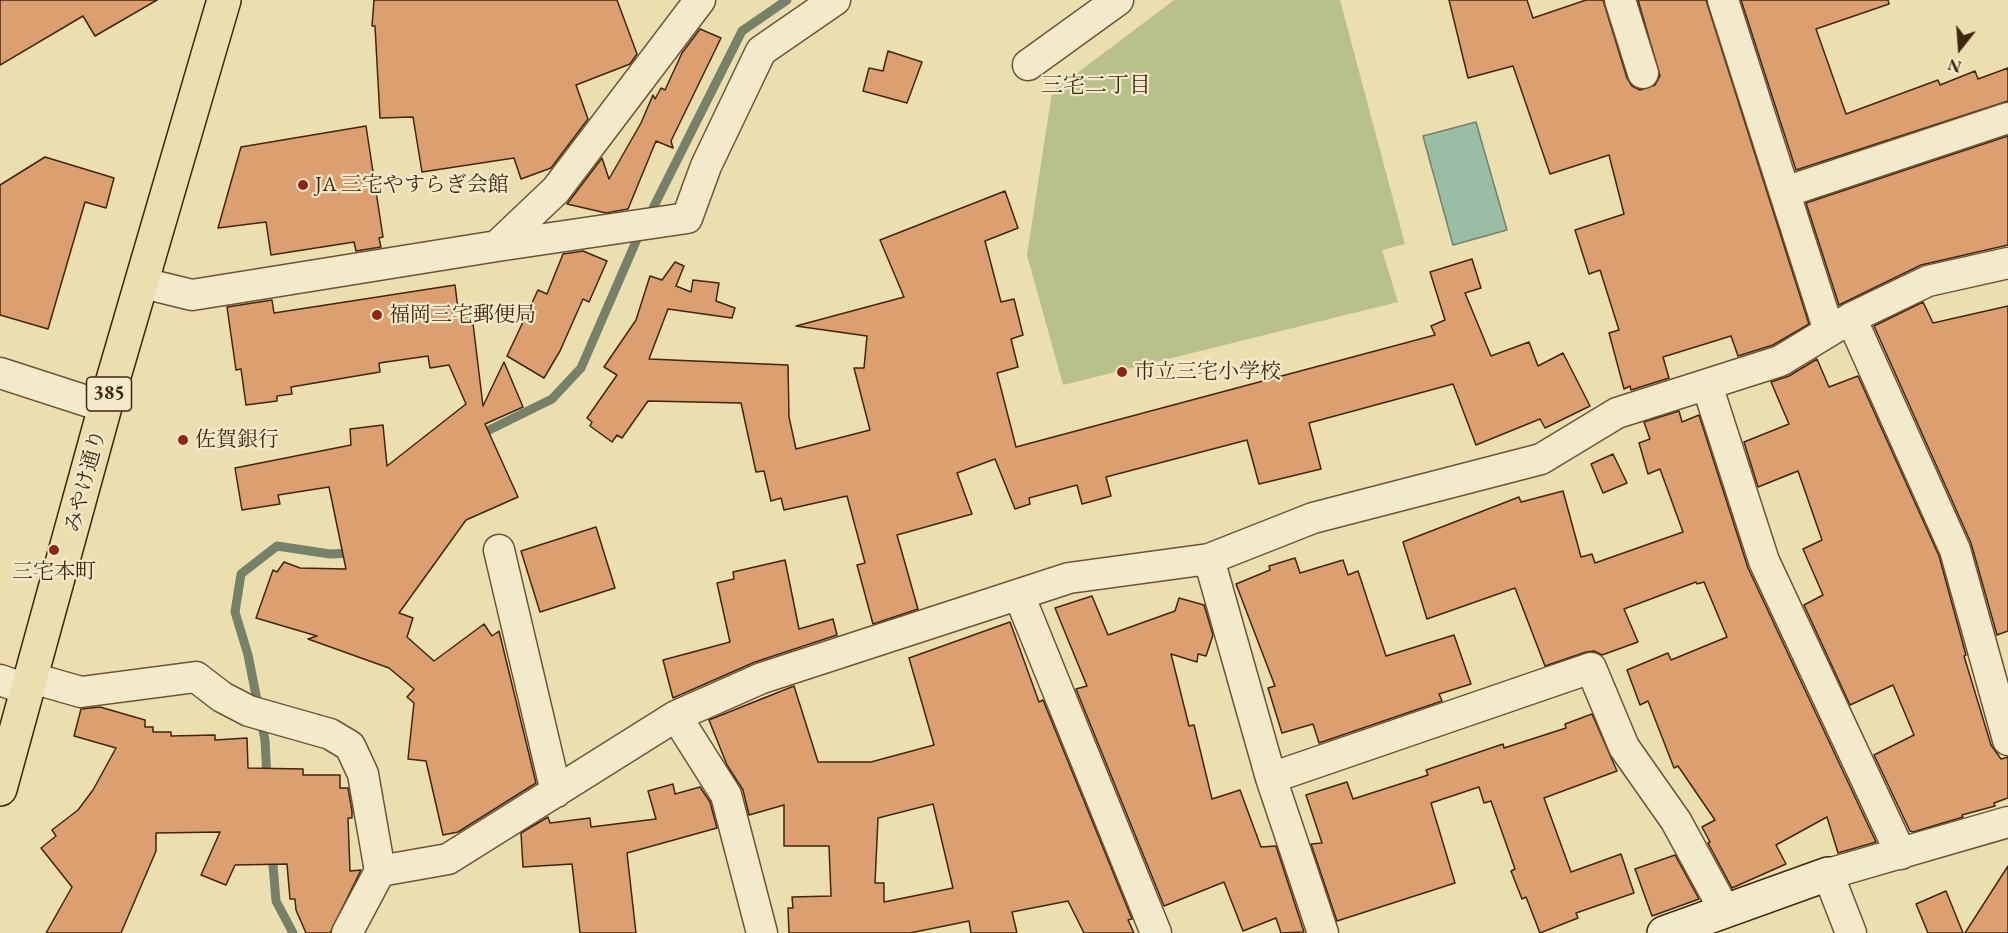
<!DOCTYPE html>
<meta charset="utf-8">
<style>
body{margin:0}
#map{position:relative;width:2008px;height:933px;overflow:hidden;background:#ecdfaf;font-family:"EB Garamond",serif}
canvas{display:block}
.north{position:absolute;left:1930px;top:18px;width:60px;height:60px;-webkit-text-stroke:4px #f3eacb;paint-order:stroke;rotate:197deg;font-size:16px;font-weight:700;line-height:24px;text-align:center;color:#41260e}
.north::after{content:'';display:block;margin:auto;width:21px;height:27px;background:#41260e;clip-path:polygon(50% 0,100% 100%,50% 72%,0 100%)}
</style>
<div id="map">
<canvas width="2008" height="933"></canvas>
<div class="north">N</div>
</div>
<script>
const ctx = document.querySelector('canvas').getContext('2d');
ctx.lineJoin = 'round';
function paint(path, color) {
  ctx.fillStyle = color;
  ctx.fill(path, 'evenodd');
}
function shape(rows) {
  const path = new Path2D();
  for (const r of rows) {
    path.moveTo(r[0], r[1]);
    for (let i = 2; i < r.length; i += 2) path.lineTo(r[i], r[i + 1]);
  }
  return path;
}
function strokePath(path, color, width, dash) {
  ctx.strokeStyle = color;
  ctx.lineWidth = width;
  ctx.lineCap = dash ? 'butt' : 'round';
  ctx.setLineDash(dash || []);
  ctx.stroke(path);
}
function label(font, color, halo, rows, align = 'center') {
  ctx.font = font + ' "EB Garamond","Noto Serif JP",serif';
  ctx.lineWidth = 4.5;
  ctx.setLineDash([]);
  ctx.textBaseline = 'middle';
  ctx.strokeStyle = halo;
  ctx.fillStyle = color;
  for (const [text, x, y, turn = 0] of rows) {
    ctx.save();
    ctx.translate(x, y);
    ctx.rotate((+turn || 0) * Math.PI / 180);
    ctx.textAlign = isNaN(turn) ? turn : align;
    if (halo) ctx.strokeText(text, 0, 0);
    ctx.fillText(text, 0, 0);
    ctx.restore();
  }
}
paint(shape([
 [1174,0,1340,0,1405,244,1382,250,1398,302,1063,385,1027,255,1052,92]
]), '#b8c18a');
const water = shape([
 [1476,122,1507,230,1453,245,1423,136,1476,122]
]);
paint(water, '#9abda6');
strokePath(water, '#768169', 1.5);
strokePath(shape([
 [648,218,742,31,787,0],
 [479,435,552,399,581,368,641,230],
 [267,779,265,740,248,655,235,612,241,574,277,546,330,554,352,553],
 [272,853,276,901,293,933]
]), '#768169', 9);
const building = shape([
 [0,0,157,0,95,36,83,16,0,65,0,0],
 [374,0,617,0,637,54,630,64,576,85,588,119,551,168,521,179,514,158,422,172,413,117,380,118,375,26,372,26,374,0],
 [1449,0,1527,0,1533,18,1586,0,1603,0,1627,78,1632,86,1640,90,1655,85,1660,76,1638,0,1706,0,1809,324,1773,345,1738,356,1731,336,1663,357,1669,378,1631,390,1630,386,1624,389,1609,333,1619,330,1600,270,1589,274,1575,230,1624,214,1609,155,1550,174,1513,66,1468,78,1449,0],
 [1741,0,1888,0,1889,4,1816,29,1846,114,1938,80,1940,85,1975,71,1978,79,2008,68,2008,101,1796,170,1741,0],
 [700,29,721,38,671,141,673,148,656,141,628,209,606,213,567,204,602,158,609,179,641,123,653,95,655,99,661,88,665,90,682,53,700,29],
 [888,51,922,62,907,103,863,91,869,68,883,71,888,51],
 [366,126,383,237,379,238,381,247,356,251,354,242,271,255,266,222,218,228,241,147,366,126],
 [2008,136,2008,245,1921,265,1839,305,1806,203,2008,136],
 [45,157,114,178,106,208,85,202,48,329,0,315,0,185,45,157],
 [1005,191,1018,228,985,241,1001,302,1014,299,1023,335,1011,339,1018,367,997,373,1016,447,1435,335,1431,326,1445,320,1430,272,1472,259,1481,288,1465,293,1491,356,1529,342,1538,366,1563,353,1590,406,1545,428,1540,419,1476,445,1453,384,1309,423,1321,469,1259,484,1247,440,1106,477,1111,496,1082,504,1077,485,1029,498,1030,504,1015,509,995,459,957,473,972,514,897,535,918,609,873,624,857,565,865,563,847,496,784,510,781,498,771,501,764,471,756,472,741,403,648,401,622,438,617,435,612,442,590,426,592,422,587,418,617,375,604,367,636,320,650,276,662,280,675,262,684,266,676,286,691,292,693,280,719,283,716,301,735,308,732,318,668,309,649,359,788,365,789,417,796,449,870,430,854,368,864,368,867,336,796,326,904,297,880,240,1005,191],
 [583,251,607,261,589,302,583,299,560,351,544,378,507,356,538,290,547,294,563,254,583,251],
 [455,285,458,309,471,307,483,406,504,362,523,407,485,424,518,497,466,520,399,613,413,618,407,637,434,661,484,624,492,636,499,631,536,783,458,832,443,835,426,761,408,759,414,703,407,697,414,689,389,668,308,639,317,636,256,618,273,570,277,572,284,562,300,568,346,569,329,487,278,495,280,504,242,510,235,468,351,445,350,429,383,425,387,466,466,404,449,365,430,368,428,356,379,363,380,372,291,387,292,394,277,396,277,401,246,405,241,369,236,370,227,307,272,300,274,313,455,285],
 [1923,302,1933,323,2008,306,2008,631,1997,635,1971,543,1874,326,1923,302],
 [1817,359,1829,387,1858,376,1939,556,1966,655,1964,656,1991,745,2001,759,2008,757,2008,798,1994,803,1995,806,1962,815,1963,817,1913,832,1910,831,1874,755,1914,735,1893,685,1850,705,1804,605,1823,595,1803,549,1822,540,1798,471,1758,487,1744,442,1789,424,1771,382,1789,376,1817,359],
 [1679,411,1682,422,1699,415,1748,568,1876,842,1838,853,1827,817,1776,845,1786,864,1732,888,1708,843,1710,842,1702,827,1715,820,1678,766,1674,768,1648,701,1640,705,1627,670,1668,653,1671,660,1727,637,1704,582,1697,584,1696,582,1624,609,1638,642,1602,655,1594,651,1586,652,1545,666,1515,588,1427,619,1403,542,1519,497,1521,502,1563,491,1581,557,1592,554,1595,563,1683,532,1660,469,1648,474,1639,443,1650,439,1644,422,1679,411],
 [1613,454,1627,483,1603,493,1591,464,1613,454],
 [596,527,615,588,540,612,521,551,596,527],
 [1295,558,1300,573,1343,560,1348,575,1358,571,1386,656,1454,635,1471,684,1439,694,1442,701,1319,743,1313,724,1282,733,1268,688,1275,686,1236,584,1270,570,1269,566,1295,558],
 [785,560,799,629,833,619,837,635,755,662,673,698,663,660,730,642,717,583,734,579,733,572,785,560],
 [1092,596,1108,635,1175,611,1179,598,1204,605,1213,635,1206,656,1198,654,1197,662,1171,654,1189,726,1194,725,1212,799,1240,790,1261,847,1276,846,1304,932,1281,933,1276,918,1243,931,1224,882,1164,906,1076,689,1087,686,1055,608,1092,596],
 [1010,622,1039,702,1043,700,1132,919,1128,920,1134,933,1084,933,1068,901,1012,912,1017,933,971,933,969,921,910,933,789,933,788,908,793,908,792,897,831,896,829,846,784,846,784,805,749,815,743,790,727,765,709,720,794,686,818,762,871,762,934,745,909,658,1010,622],
 [933,804,953,888,884,902,884,883,875,883,878,818,933,804],
 [100,707,145,720,145,727,153,727,153,732,171,732,171,736,215,735,215,740,247,738,248,768,303,769,303,775,340,775,340,788,348,788,352,811,352,818,348,818,350,871,361,870,330,933,306,933,296,910,295,899,290,899,287,864,235,865,226,885,201,875,220,832,156,833,156,851,121,933,46,933,72,887,41,848,56,836,52,830,78,810,93,790,116,748,74,736,81,709,100,707],
 [1592,714,1617,771,1544,798,1571,872,1621,854,1634,893,1576,913,1578,918,1540,933,1526,897,1522,899,1511,871,1515,869,1491,801,1484,803,1479,787,1431,803,1455,883,1337,921,1311,844,1322,843,1306,795,1347,782,1353,799,1428,775,1426,770,1503,744,1504,748,1566,728,1565,724,1592,714],
 [673,784,675,794,700,787,710,802,717,828,627,853,636,933,580,933,572,864,523,867,521,833,548,817,550,823,590,818,591,827,656,819,648,791,673,784],
 [1675,855,1699,899,1652,916,1635,869,1675,855],
 [2008,866,2008,933,1965,933,2008,866],
 [1946,891,1963,933,1928,933,1916,904,1946,891]
]);
paint(building, '#db9f70');
strokePath(building, '#41260e', 1.5);
const street = shape([
 [1620,0,1643,73],
 [1723,0,1829,331],
 [1028,65,1118,0],
 [1785,192,2008,118],
 [497,246,687,218,706,166,761,51,835,0],
 [143,283,192,295,497,246,556,190,700,0],
 [1851,318,1955,550,2008,740],
 [0,373,105,407],
 [1707,385,1764,561,1901,854],
 [499,550,556,792],
 [1019,595,1156,933],
 [32,678,81,692,196,677,222,697,249,711,330,734,350,746,363,774,380,871,347,933],
 [0,680,28,690],
 [676,716,726,795,762,933],
 [1271,778,1591,668,1624,747,1676,821,1725,911],
 [380,871,448,859,676,716,762,678,1069,578,1209,559],
 [1323,933,1271,778,1209,559,1313,518,1541,459,1617,413,1780,361,1851,318,1928,281,2008,263],
 [1851,933,1828,874,2008,822]
]);
const secondary = shape([
 [1664,933,1828,874]
]);
const highway = shape([
 [0,789,105,407,224,0]
]);
strokePath(street, '#6c5436', 33);
strokePath(secondary, '#41260e', 36);
strokePath(highway, '#41260e', 36);
strokePath(street, '#f3eacb', 30);
strokePath(secondary, '#f3eacb', 33);
strokePath(highway, '#ecdfaf', 33);
for (const [x, y, r, color] of [
 [303,185,6,"#8f2418"],
 [377,315,6,"#8f2418"],
 [1122,372,6,"#8f2418"],
 [183,440,6,"#8f2418"],
 [54,550,6,"#8f2418"]
]) {
  const dot = new Path2D();
  dot.arc(x, y, r, 0, 2 * Math.PI);
  ctx.fillStyle = color;
  ctx.fill(dot);
  strokePath(dot, '#f3eacb', 2);
}
for (const [x, y, w] of [
 [109,394,45]
]) {
  const box = new Path2D();
  box.roundRect(x - w / 2, y - 17, w, 34, 4.5);
  ctx.fillStyle = '#f3eacb';
  ctx.fill(box);
  strokePath(box, '#41260e', 1.5);
}
label('bold 20px', '#41260e', null, [
 ["385",109,394]
]);
label('21px', '#41260e', '#f3eacb', [
 ["JA 三宅やすらぎ会館",315,185],
 ["福岡三宅郵便局",389,315],
 ["市立三宅小学校",1134,372],
 ["佐賀銀行",195,440],
 ["三宅本町",54,572,"center"]
], 'left');
label('21px', '#41260e', '#f3eacb', [
 ["みやけ通り",86,481,-75]
]);
label('22px', '#41260e', '#f3eacb', [
 ["三宅二丁目",1096,86]
]);
</script>
